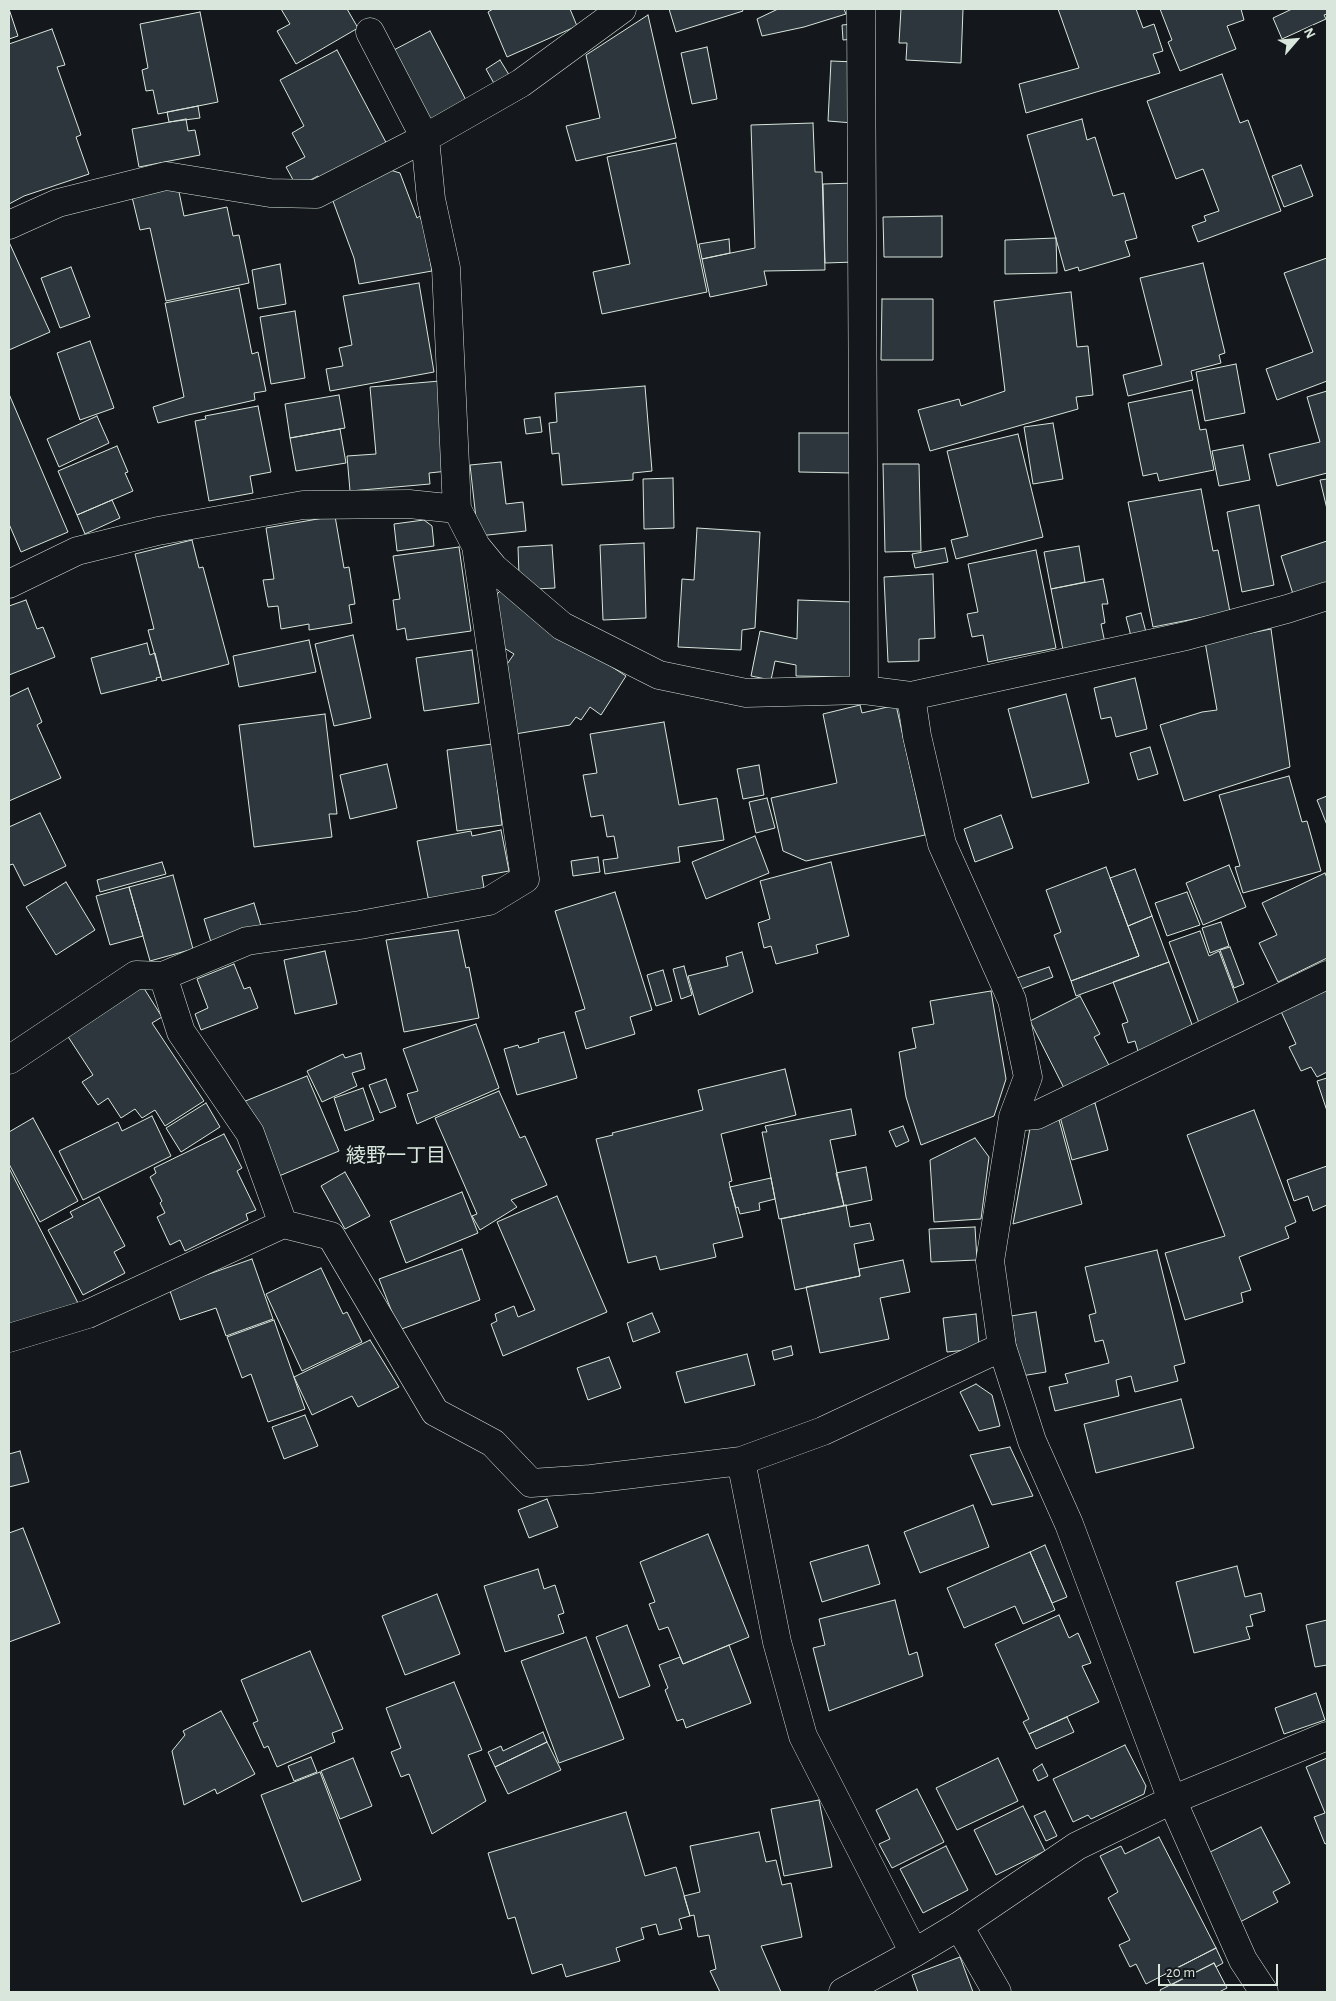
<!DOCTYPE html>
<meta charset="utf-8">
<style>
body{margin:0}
#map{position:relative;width:1336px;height:2001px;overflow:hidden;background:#14181c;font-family:"Alegreya Sans",sans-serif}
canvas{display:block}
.frame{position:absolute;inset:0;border:10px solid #d8e6dc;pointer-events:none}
.north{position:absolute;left:1271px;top:15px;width:50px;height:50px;-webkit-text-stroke:4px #14181c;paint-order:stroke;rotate:63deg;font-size:14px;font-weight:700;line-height:20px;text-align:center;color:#d8e6dc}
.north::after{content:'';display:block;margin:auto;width:18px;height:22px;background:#d8e6dc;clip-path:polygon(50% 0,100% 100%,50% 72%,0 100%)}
.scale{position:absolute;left:1158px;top:1964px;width:120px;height:22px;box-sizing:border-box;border:2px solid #d8e6dc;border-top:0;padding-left:6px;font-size:15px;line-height:18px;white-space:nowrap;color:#d8e6dc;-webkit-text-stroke:4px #14181c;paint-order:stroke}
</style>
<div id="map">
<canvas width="1336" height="2001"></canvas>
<div class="frame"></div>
<div class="north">N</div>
<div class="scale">20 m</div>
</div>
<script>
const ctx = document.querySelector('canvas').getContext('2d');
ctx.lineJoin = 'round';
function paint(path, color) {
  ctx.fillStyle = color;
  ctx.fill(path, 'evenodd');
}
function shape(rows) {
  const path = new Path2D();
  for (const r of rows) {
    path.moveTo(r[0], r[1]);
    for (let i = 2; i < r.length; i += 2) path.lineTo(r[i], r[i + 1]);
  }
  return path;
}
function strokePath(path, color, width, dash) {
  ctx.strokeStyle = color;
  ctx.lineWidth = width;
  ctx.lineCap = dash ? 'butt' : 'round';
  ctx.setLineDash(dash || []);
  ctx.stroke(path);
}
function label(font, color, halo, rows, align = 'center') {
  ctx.font = font + ' "Alegreya Sans","Noto Sans JP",sans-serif';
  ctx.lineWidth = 4;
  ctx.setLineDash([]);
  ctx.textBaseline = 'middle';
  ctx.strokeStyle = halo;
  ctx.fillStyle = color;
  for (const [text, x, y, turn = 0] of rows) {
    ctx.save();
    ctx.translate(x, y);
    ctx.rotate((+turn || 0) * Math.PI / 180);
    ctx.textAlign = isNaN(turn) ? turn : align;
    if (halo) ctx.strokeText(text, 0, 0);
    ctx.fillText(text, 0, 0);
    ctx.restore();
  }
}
const building = shape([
 [9,9,18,36,9,39,9,9],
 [281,9,347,9,358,28,296,64,277,31,290,24,281,9],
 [493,9,570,9,577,26,507,57,488,12,493,9],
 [669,9,742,9,743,11,676,32,669,9],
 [778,9,844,9,846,14,804,27,762,36,757,19,778,9],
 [901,9,963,9,961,63,906,60,907,43,899,43,901,9],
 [1058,9,1136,9,1143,28,1154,24,1163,51,1153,54,1160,73,1026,113,1019,84,1079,68,1058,9],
 [1160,9,1241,9,1244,20,1227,26,1236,49,1180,71,1168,42,1172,40,1160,9],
 [1292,9,1327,9,1327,14,1324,15,1326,19,1282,39,1273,18,1292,9],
 [200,12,218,102,158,114,153,90,146,91,142,70,148,68,140,24,200,12],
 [648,15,676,138,576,161,566,126,600,118,586,55,648,15],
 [853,24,854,39,843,40,842,25,853,24],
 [52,29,65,65,57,67,81,135,76,137,89,174,24,196,9,204,9,44,52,29],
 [430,31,468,104,429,124,390,52,430,31],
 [707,47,717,99,692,104,681,53,707,47],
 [337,50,390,150,323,185,318,176,297,187,286,167,305,157,292,133,304,126,280,80,337,50],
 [500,60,511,78,496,87,486,69,500,60],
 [831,61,855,62,853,123,828,121,831,61],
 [1222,74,1240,123,1248,120,1281,211,1198,242,1192,226,1206,221,1204,216,1219,211,1203,169,1176,179,1147,101,1222,74],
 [198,106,200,118,169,122,167,112,198,106],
 [186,119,188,131,195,130,200,155,139,167,132,129,186,119],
 [1082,119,1087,140,1095,137,1113,196,1124,193,1137,238,1125,241,1130,256,1079,271,1078,267,1065,271,1027,135,1082,119],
 [813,123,815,172,822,172,825,270,764,271,767,285,710,297,702,259,755,248,751,125,813,123],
 [676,143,707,292,602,314,593,272,630,264,607,157,676,143],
 [1301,165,1313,196,1284,207,1272,176,1301,165],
 [390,170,400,173,417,218,420,216,425,231,432,271,359,284,354,258,330,193,390,170],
 [855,183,855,262,825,263,823,184,855,183],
 [178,187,184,216,227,207,233,236,239,235,249,283,166,301,150,228,140,230,132,197,178,187],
 [942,216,942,257,884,257,883,217,942,216],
 [1056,238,1057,273,1005,274,1005,240,1056,238],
 [729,239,730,253,702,259,699,244,729,239],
 [9,242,50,332,9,350,9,242],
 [1327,258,1327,381,1277,400,1266,369,1313,352,1284,273,1327,258],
 [1203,263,1225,353,1219,355,1221,363,1191,371,1193,380,1128,396,1123,375,1162,365,1140,278,1203,263],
 [280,264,286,304,258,309,252,270,280,264],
 [71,267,90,317,60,328,41,278,71,267],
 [419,283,434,372,330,391,326,369,343,366,339,348,352,345,343,296,419,283],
 [239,288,252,354,258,352,266,391,254,393,255,400,188,415,158,423,153,407,184,397,165,303,239,288],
 [1071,292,1077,347,1088,346,1093,395,1076,397,1078,409,930,451,918,410,959,399,961,406,1005,391,994,301,1071,292],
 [882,299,933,299,933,360,881,360,882,299],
 [295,311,305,378,271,384,260,317,295,311],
 [90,341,114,408,80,420,57,353,90,341],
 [1236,364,1245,413,1205,421,1196,372,1236,364],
 [440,381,448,471,429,473,430,484,350,491,347,456,376,454,370,387,440,381],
 [645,386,652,471,633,473,633,480,562,485,559,453,552,454,549,423,557,422,555,393,645,386],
 [1192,390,1200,430,1206,429,1214,470,1159,481,1157,473,1143,476,1128,403,1192,390],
 [1327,391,1327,473,1277,486,1269,454,1320,442,1307,397,1327,391],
 [9,394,68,532,21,552,9,524,9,394],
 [339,395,345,428,290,438,285,404,339,395],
 [258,406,271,472,250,476,253,493,209,501,195,421,206,419,205,416,258,406],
 [97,416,109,443,59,467,47,439,97,416],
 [540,417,542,432,526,434,524,419,540,417],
 [1053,423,1063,479,1033,484,1024,427,1053,423],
 [340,429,346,463,296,471,290,438,340,429],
 [799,433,853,433,853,473,799,472,799,433],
 [1018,434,1043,537,956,559,951,540,968,536,947,451,1018,434],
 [1243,445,1250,480,1219,486,1212,451,1243,445],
 [117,446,128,472,125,473,133,491,77,515,58,471,117,446],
 [501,462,506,504,523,502,526,531,478,536,470,465,501,462],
 [883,464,919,464,921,551,885,552,883,464],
 [673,478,674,528,644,529,643,479,673,478],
 [1327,479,1327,509,1320,480,1327,479],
 [1201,489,1213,551,1218,550,1230,612,1153,627,1128,502,1201,489],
 [112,500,120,518,85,534,77,515,112,500],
 [1259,505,1274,585,1242,592,1227,512,1259,505],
 [335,516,344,568,349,567,355,604,349,605,352,623,309,630,309,624,281,629,278,606,268,607,263,580,274,579,266,528,335,516],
 [424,520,432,526,434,546,397,551,394,524,424,520],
 [697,528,760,532,755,628,742,630,741,650,678,647,682,579,694,580,697,528],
 [192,540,199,568,203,567,229,664,162,681,148,630,154,629,135,554,192,540],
 [1327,541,1327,583,1293,594,1281,556,1327,541],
 [644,543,646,618,603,620,600,545,644,543],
 [552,545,555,588,535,589,519,576,518,547,552,545],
 [1079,546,1085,582,1051,589,1044,552,1079,546],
 [459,547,471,631,407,640,405,628,397,630,393,600,400,599,393,556,459,547],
 [945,548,948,562,915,568,912,554,945,548],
 [1036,550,1056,648,988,662,983,635,972,637,967,614,978,612,968,564,1036,550],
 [933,574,935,638,919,639,919,661,888,662,884,577,933,574],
 [1103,579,1108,604,1102,604,1105,623,1101,624,1105,643,1063,650,1051,589,1103,579],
 [501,590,535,617,626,676,601,715,590,707,581,720,576,717,570,725,515,734,503,670,514,654,499,645,492,599,501,590],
 [26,600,37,629,43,627,55,657,9,675,9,606,26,600],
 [798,600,853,602,851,677,796,676,796,665,775,661,771,680,751,676,760,631,797,639,798,600],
 [1141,613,1146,632,1131,636,1126,617,1141,613],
 [1271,629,1290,767,1184,801,1160,725,1202,712,1217,710,1205,642,1271,629],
 [353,635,371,718,334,726,315,644,353,635],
 [309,640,316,672,239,687,233,656,309,640],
 [147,643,150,655,155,653,161,677,156,678,157,680,101,694,91,658,147,643],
 [472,650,479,703,424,711,416,658,472,650],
 [1135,678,1147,729,1116,737,1111,717,1101,719,1094,688,1135,678],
 [28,688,42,722,37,725,61,778,9,801,9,697,28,688],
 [1066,694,1089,783,1032,798,1008,709,1066,694],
 [860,705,862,713,896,705,925,835,806,861,783,851,771,798,837,783,823,714,860,705],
 [325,714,337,814,329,814,332,837,254,847,239,725,325,714],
 [664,722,679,805,717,798,724,840,678,847,680,862,605,874,603,860,618,858,614,836,607,837,603,815,591,817,583,775,597,773,590,734,664,722],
 [492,744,502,825,457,831,447,750,492,744],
 [1150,747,1158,774,1138,780,1130,753,1150,747],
 [387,764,397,808,350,819,340,775,387,764],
 [759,765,764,795,743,799,737,769,759,765],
 [1289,776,1302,822,1307,821,1321,871,1243,893,1235,867,1240,866,1219,795,1289,776],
 [1327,796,1327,825,1317,800,1327,796],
 [767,798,775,828,756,833,749,802,767,798],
 [40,813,66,866,24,886,13,864,10,865,9,863,9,827,40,813],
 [1001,815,1013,848,975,862,964,829,1001,815],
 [501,830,509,871,482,876,484,888,430,907,417,841,471,831,472,836,501,830],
 [755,836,769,873,706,899,692,862,755,836],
 [598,857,600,872,573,876,571,861,598,857],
 [162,862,166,874,100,892,97,880,162,862],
 [831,862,849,936,816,945,818,953,776,964,771,946,764,948,758,923,770,919,760,881,831,862],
 [1229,865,1246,907,1203,925,1186,883,1229,865],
 [1106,867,1139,956,1071,981,1054,935,1061,932,1046,890,1106,867],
 [1135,869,1152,916,1128,926,1110,878,1135,869],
 [1325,873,1327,878,1327,958,1278,982,1259,943,1277,935,1262,903,1325,873],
 [173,875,193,949,150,961,129,887,173,875],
 [66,882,95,930,56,955,26,907,66,882],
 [129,887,143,936,110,945,96,896,129,887],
 [615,892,652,1010,630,1017,635,1034,586,1049,575,1012,585,1009,555,911,615,892],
 [1187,892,1200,925,1167,936,1155,903,1187,892],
 [254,903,261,926,211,942,204,919,254,903],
 [1152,916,1169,962,1076,996,1071,981,1139,956,1128,926,1152,916],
 [1221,922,1229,946,1210,953,1202,928,1221,922],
 [458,930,466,968,469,967,479,1018,404,1032,386,940,458,930],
 [1200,931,1209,956,1219,951,1240,1007,1199,1023,1169,942,1200,931],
 [1230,947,1244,984,1234,988,1220,950,1230,947],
 [325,951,337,1004,295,1014,284,960,325,951],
 [742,952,753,992,699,1015,688,976,728,966,726,957,742,952],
 [1169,962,1194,1030,1138,1051,1135,1041,1128,1043,1122,1024,1128,1022,1113,982,1169,962],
 [234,964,244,989,250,987,258,1008,201,1030,195,1014,208,1008,197,979,234,964],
 [684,966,692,995,681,999,673,969,684,966],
 [1049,967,1053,977,1021,989,1017,978,1049,967],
 [663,970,672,1001,656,1006,647,975,663,970],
 [140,982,162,1017,152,1023,204,1101,165,1126,155,1110,142,1118,135,1109,121,1118,108,1098,98,1105,82,1082,93,1075,65,1032,140,982],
 [1327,983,1327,1072,1317,1077,1311,1067,1301,1071,1289,1047,1296,1044,1279,1007,1327,983],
 [991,991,1006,1079,994,1116,921,1145,906,1097,899,1052,916,1048,912,1028,934,1024,930,1001,991,991],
 [1080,996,1100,1034,1094,1037,1111,1069,1066,1092,1030,1021,1080,996],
 [476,1024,499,1088,417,1124,407,1094,418,1091,403,1049,476,1024],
 [564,1032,577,1078,517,1095,504,1049,518,1045,519,1048,539,1042,538,1039,564,1032],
 [361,1053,365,1069,352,1073,357,1086,322,1102,307,1071,343,1054,345,1058,361,1053],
 [785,1069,796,1115,721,1134,732,1181,729,1182,730,1187,743,1237,713,1244,716,1257,660,1270,656,1256,628,1263,596,1139,613,1135,612,1133,703,1110,698,1090,785,1069],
 [307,1076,339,1151,279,1176,243,1102,307,1076],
 [1327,1078,1327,1111,1317,1081,1327,1078],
 [386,1079,396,1107,380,1113,369,1085,386,1079],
 [363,1088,374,1120,345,1131,334,1098,363,1088],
 [499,1091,520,1138,525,1136,547,1185,511,1200,517,1207,480,1230,472,1216,477,1214,435,1118,499,1091],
 [206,1103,220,1127,181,1152,166,1128,206,1103],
 [1095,1103,1108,1150,1072,1160,1059,1113,1095,1103],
 [851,1109,856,1135,830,1140,844,1206,779,1219,762,1132,767,1132,765,1126,851,1109],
 [1254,1110,1296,1222,1285,1227,1289,1238,1239,1257,1251,1290,1241,1293,1243,1302,1185,1320,1165,1253,1225,1236,1187,1135,1254,1110],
 [152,1116,171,1156,83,1200,59,1151,118,1122,122,1131,152,1116],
 [33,1118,78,1201,40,1222,9,1164,9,1132,33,1118],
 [1059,1120,1082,1204,1013,1224,1030,1128,1059,1120],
 [903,1126,909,1141,896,1147,889,1131,903,1126],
 [224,1134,242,1168,237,1171,256,1210,246,1214,248,1220,185,1251,180,1240,170,1245,157,1217,165,1213,160,1203,162,1201,150,1177,156,1173,154,1168,224,1134],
 [975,1138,989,1157,981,1219,934,1222,930,1160,975,1138],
 [1327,1166,1327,1205,1313,1211,1308,1196,1294,1201,1287,1180,1327,1166],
 [866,1167,872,1200,844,1206,836,1173,866,1167],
 [9,1168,78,1303,9,1325,9,1168],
 [345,1172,370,1216,345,1229,321,1186,345,1172],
 [771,1178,775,1199,759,1203,760,1210,740,1214,738,1207,736,1208,730,1187,771,1178],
 [462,1192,478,1233,406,1263,390,1221,462,1192],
 [557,1196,607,1312,503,1356,491,1324,497,1321,495,1314,514,1306,518,1317,535,1310,497,1222,557,1196],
 [99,1197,125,1246,114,1252,125,1273,83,1295,48,1230,73,1217,70,1212,99,1197],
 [846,1205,850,1227,870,1223,874,1240,854,1244,860,1276,795,1290,781,1219,846,1205],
 [975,1227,977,1260,931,1262,929,1229,975,1227],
 [462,1249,480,1300,399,1330,379,1279,462,1249],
 [1157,1250,1185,1363,1174,1366,1178,1381,1135,1392,1131,1376,1116,1380,1119,1396,1055,1411,1049,1387,1068,1383,1065,1374,1109,1363,1103,1340,1095,1342,1089,1315,1096,1313,1085,1267,1157,1250],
 [252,1259,273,1319,226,1336,216,1308,180,1320,169,1288,252,1259],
 [903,1260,910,1292,880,1298,889,1339,820,1353,806,1287,860,1276,859,1269,903,1260],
 [321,1268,343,1314,347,1312,362,1342,302,1371,266,1294,321,1268],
 [1036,1312,1046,1372,1021,1376,1011,1316,1036,1312],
 [652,1313,660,1332,633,1342,627,1323,652,1313],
 [976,1314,979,1344,976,1344,976,1349,947,1352,943,1318,976,1314],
 [274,1320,305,1409,268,1422,251,1374,242,1378,227,1337,274,1320],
 [370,1340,399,1387,358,1407,352,1396,312,1415,294,1377,370,1340],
 [791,1346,793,1355,774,1360,772,1351,791,1346],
 [747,1354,755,1385,685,1403,676,1372,747,1354],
 [609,1357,621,1388,588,1400,577,1368,609,1357],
 [976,1384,992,1395,1000,1426,979,1431,960,1392,976,1384],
 [1181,1399,1194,1448,1096,1473,1084,1424,1181,1399],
 [305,1415,318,1446,284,1459,272,1427,305,1415],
 [1010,1447,1033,1496,992,1505,970,1455,1010,1447],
 [20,1451,29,1482,9,1487,9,1454,20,1451],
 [547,1499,558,1527,529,1538,518,1510,547,1499],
 [973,1505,989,1547,920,1573,904,1532,973,1505],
 [23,1528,60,1623,9,1642,9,1533,23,1528],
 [708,1534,749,1637,683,1664,668,1627,659,1630,649,1604,655,1602,640,1562,708,1534],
 [868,1545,880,1584,822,1602,810,1562,868,1545],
 [1045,1545,1067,1597,1052,1603,1030,1552,1045,1545],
 [1030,1552,1055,1610,1023,1624,1015,1606,964,1628,947,1588,1030,1552],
 [1237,1566,1245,1597,1261,1593,1265,1611,1250,1615,1253,1626,1246,1627,1250,1639,1194,1653,1176,1582,1237,1566],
 [538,1569,544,1589,555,1585,564,1613,558,1615,564,1633,505,1652,484,1586,538,1569],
 [437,1594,460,1654,405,1675,382,1616,437,1594],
 [895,1600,909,1655,917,1652,923,1676,829,1711,813,1648,825,1645,819,1619,895,1600],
 [1059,1615,1069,1638,1078,1633,1091,1663,1082,1666,1099,1702,1029,1734,1023,1722,1029,1719,995,1644,1059,1615],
 [1327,1620,1327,1665,1315,1667,1306,1625,1327,1620],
 [627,1625,650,1686,619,1698,596,1637,627,1625],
 [586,1637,624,1739,559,1763,521,1661,586,1637],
 [729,1645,751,1703,686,1728,683,1719,677,1721,665,1690,668,1688,659,1665,680,1657,683,1664,729,1645],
 [310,1651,343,1729,332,1733,335,1742,277,1767,268,1746,264,1748,253,1723,258,1721,241,1680,310,1651],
 [454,1682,482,1750,468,1755,486,1801,432,1834,409,1774,401,1777,391,1752,401,1748,386,1708,454,1682],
 [1316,1693,1325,1720,1284,1734,1275,1708,1316,1693],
 [221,1711,255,1774,217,1794,215,1789,184,1805,172,1751,185,1735,183,1731,221,1711],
 [1067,1717,1074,1732,1036,1749,1029,1734,1067,1717],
 [543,1732,547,1742,495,1767,488,1752,501,1746,503,1751,543,1732],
 [547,1742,561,1770,508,1794,495,1767,547,1742],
 [1125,1745,1146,1786,1144,1794,1091,1819,1088,1815,1073,1822,1053,1779,1125,1745],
 [311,1757,317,1772,294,1781,288,1766,311,1757],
 [353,1758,372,1806,340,1819,321,1771,353,1758],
 [998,1758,1018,1801,957,1830,936,1788,998,1758],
 [1327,1758,1327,1843,1325,1844,1314,1817,1325,1813,1306,1767,1327,1758],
 [1042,1764,1048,1776,1038,1781,1033,1770,1042,1764],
 [320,1772,361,1880,302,1902,261,1795,320,1772],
 [917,1789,944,1842,892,1868,879,1844,890,1839,876,1810,917,1789],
 [819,1800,832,1867,784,1876,771,1809,819,1800],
 [1023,1806,1045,1851,996,1875,974,1830,1023,1806],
 [1045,1811,1057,1836,1046,1841,1034,1816,1045,1811],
 [626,1812,645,1876,676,1867,690,1916,679,1919,682,1929,659,1935,656,1924,641,1928,644,1939,616,1948,620,1961,566,1977,562,1964,532,1974,515,1917,508,1919,488,1853,626,1812],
 [1261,1827,1290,1883,1273,1892,1278,1902,1240,1922,1206,1854,1261,1827],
 [759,1832,766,1862,776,1860,782,1885,791,1883,802,1937,761,1946,781,1992,720,1992,710,1971,716,1969,709,1935,698,1937,694,1915,690,1916,684,1896,700,1892,690,1846,759,1832],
 [1159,1837,1216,1948,1146,1984,1136,1964,1130,1967,1119,1945,1130,1940,1108,1898,1118,1892,1100,1856,1121,1846,1125,1854,1159,1837],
 [946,1846,968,1890,923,1913,900,1869,946,1846],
 [1216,1948,1223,1963,1216,1967,1214,1963,1171,1985,1165,1974,1216,1948],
 [960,1957,973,1992,918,1992,912,1975,960,1957],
 [1214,1963,1227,1988,1219,1992,1161,1992,1160,1990,1214,1963]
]);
paint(building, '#2c363c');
strokePath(building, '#d8e6dc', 1);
const minor = shape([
 [861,9,864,690],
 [370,32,425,138,431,199,446,268,457,509,476,546,494,568,562,626,659,675,746,693,864,690,911,696,1186,636,1287,609,1327,596],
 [9,225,58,203,166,176,270,193,316,194,425,138,521,83,622,9],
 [9,584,77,551,158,531,303,505,409,504,457,509],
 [911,696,917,736,942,844,1012,1000,1028,1077,1013,1117,990,1261,1002,1347,1032,1441,1069,1524,1172,1800,1243,1960,1264,1992],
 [163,976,181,1032,250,1133,283,1224],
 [9,1060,136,975,163,976,247,941,360,925,489,901,525,879,476,546],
 [1013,1117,1037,1115,1327,975],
 [9,1338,88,1314,283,1224,331,1236,435,1412,493,1443,531,1483,591,1479,741,1461,823,1431,1002,1347],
 [741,1461,777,1642,803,1736,914,1953],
 [959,1926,997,1992],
 [843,1992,914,1953,959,1926,1077,1846,1172,1800,1327,1736]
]);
strokePath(minor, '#d8e6dc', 29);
strokePath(minor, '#14181c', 28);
label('20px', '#d8e6dc', '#14181c', [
 ["綾野一丁目",396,1156]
]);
</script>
